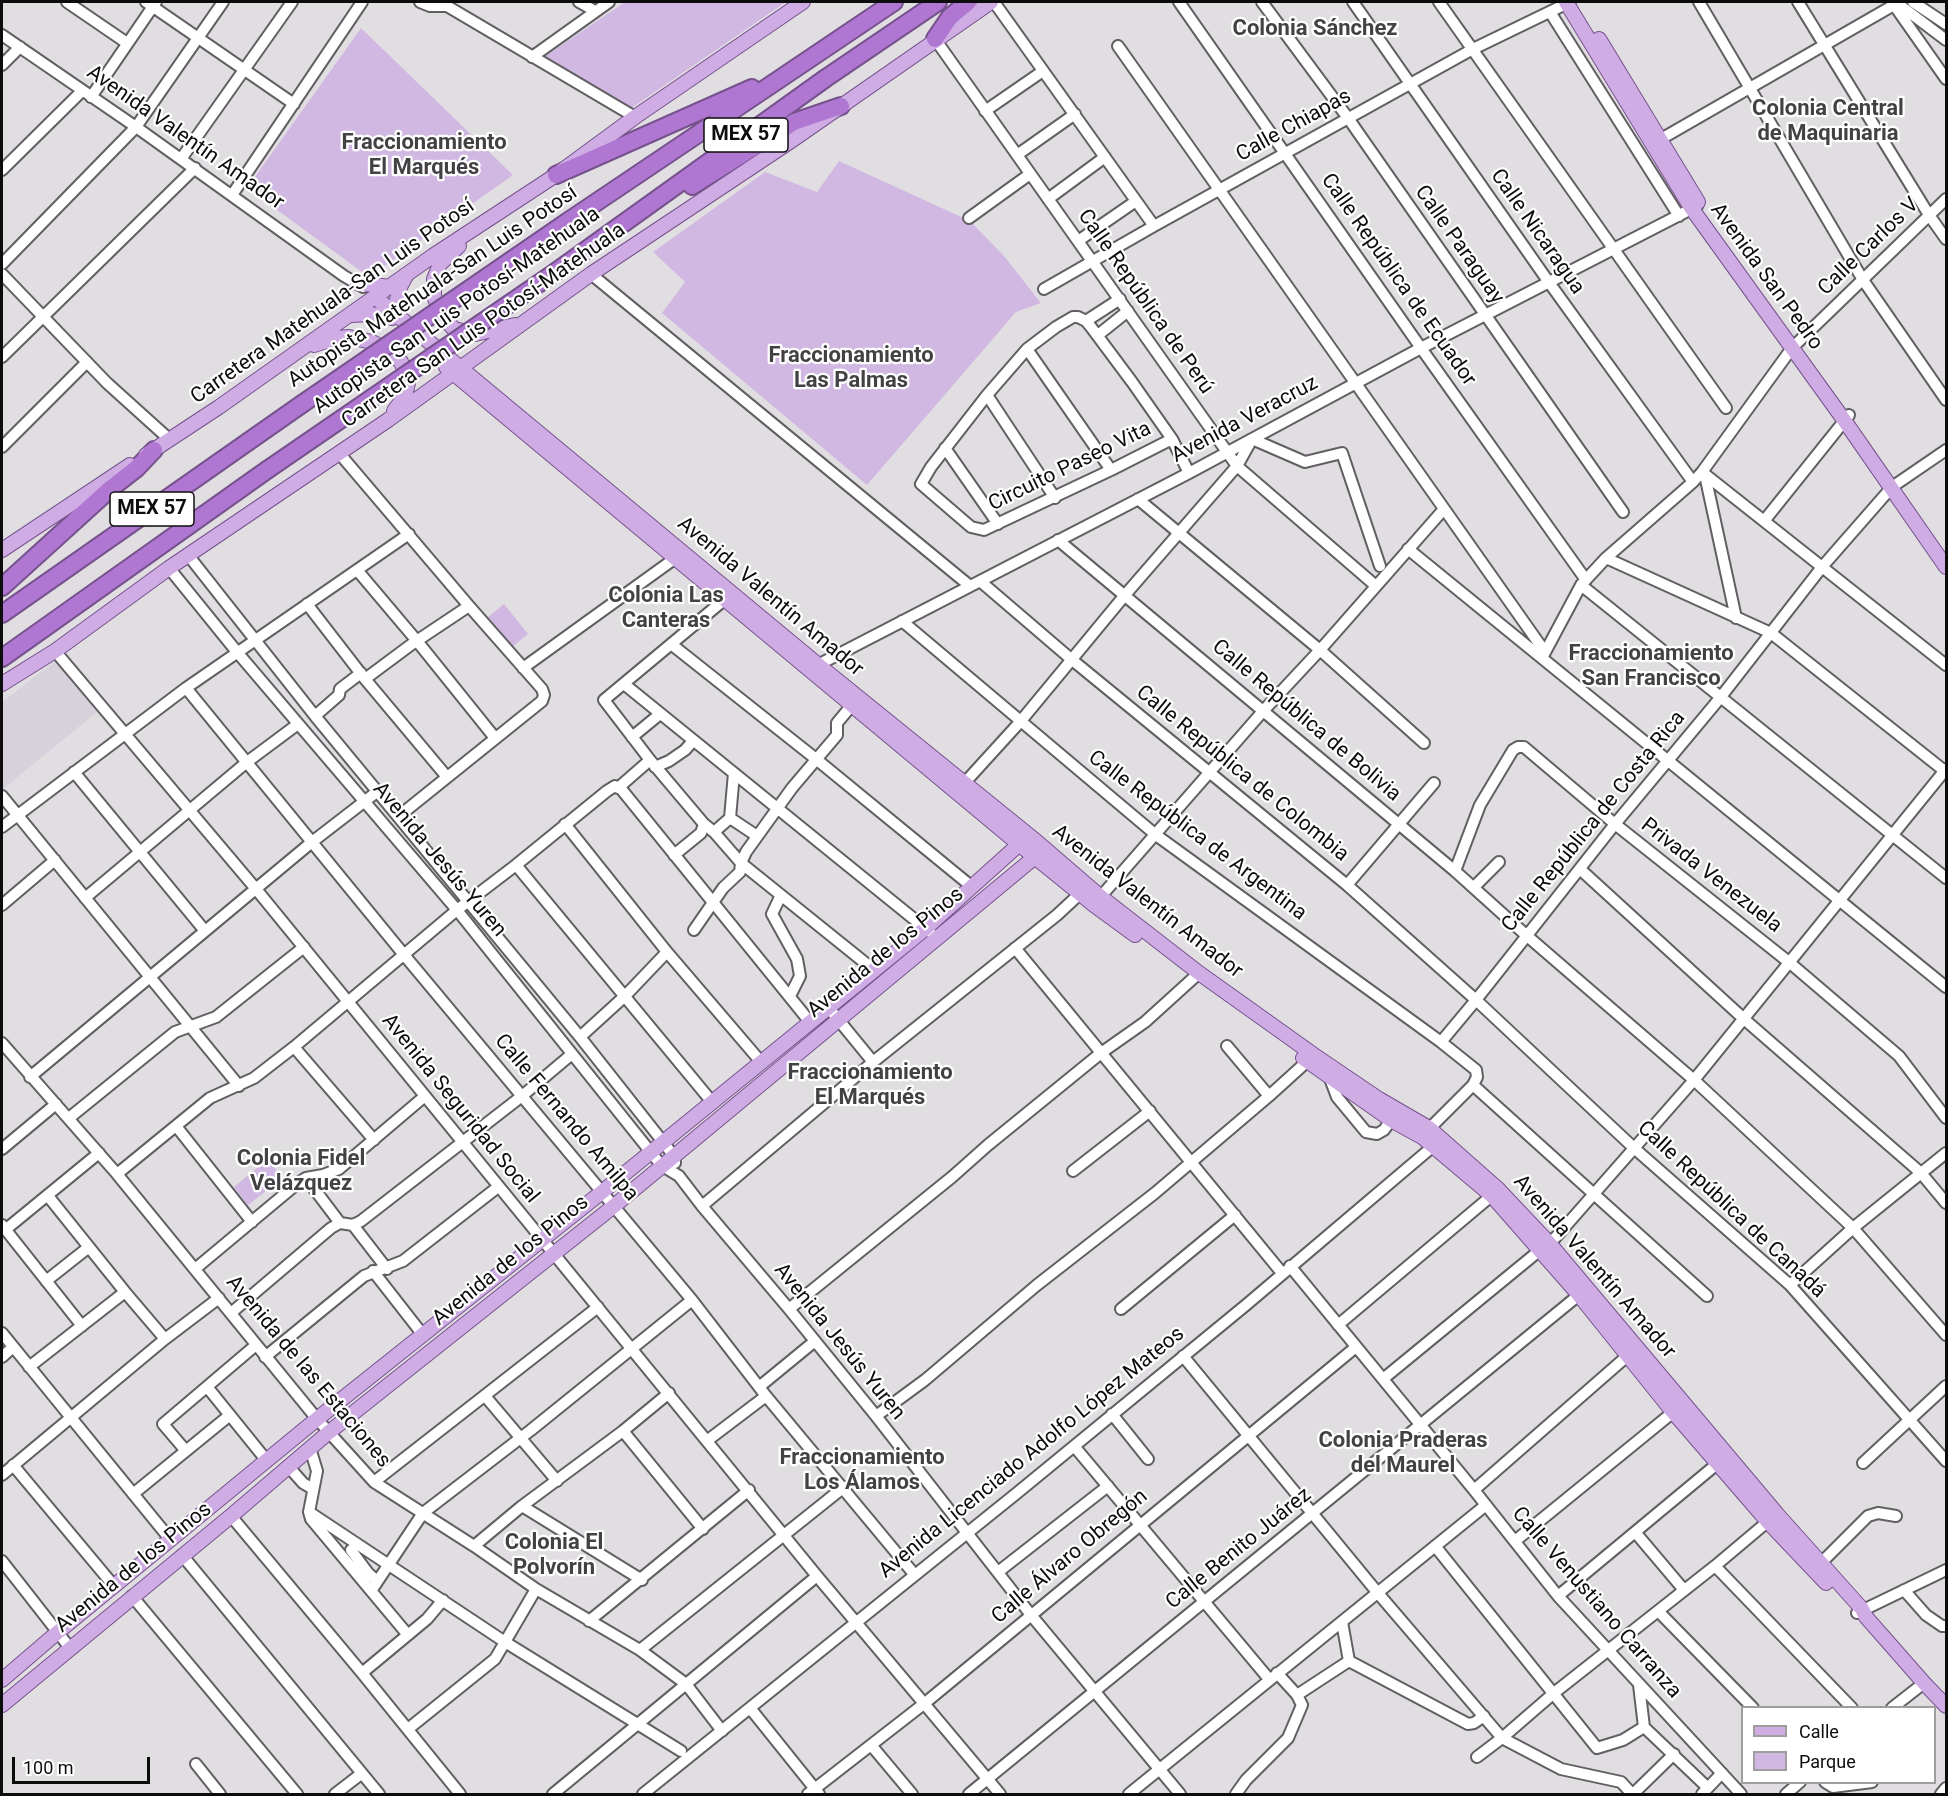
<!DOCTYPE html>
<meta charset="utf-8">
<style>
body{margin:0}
#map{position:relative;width:1948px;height:1796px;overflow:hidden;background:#e1dee2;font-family:Roboto,sans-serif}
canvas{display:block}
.frame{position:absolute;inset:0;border:3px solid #0d0c0d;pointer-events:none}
.legend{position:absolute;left:1741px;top:1706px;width:195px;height:78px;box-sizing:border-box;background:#fff;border:2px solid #9e9e9e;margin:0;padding:8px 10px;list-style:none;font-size:18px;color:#0d0c0d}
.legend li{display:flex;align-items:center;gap:12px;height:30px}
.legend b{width:30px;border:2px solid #9e9e9e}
.scale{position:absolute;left:12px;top:1757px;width:138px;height:27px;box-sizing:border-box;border:3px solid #0d0c0d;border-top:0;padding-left:8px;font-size:18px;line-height:21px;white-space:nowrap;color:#0d0c0d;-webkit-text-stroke:4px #fff;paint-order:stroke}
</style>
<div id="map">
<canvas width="1948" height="1796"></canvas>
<div class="frame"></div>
<ul class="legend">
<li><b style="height:8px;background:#cfade4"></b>Calle</li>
<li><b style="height:16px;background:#d1b8e2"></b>Parque</li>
</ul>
<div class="scale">100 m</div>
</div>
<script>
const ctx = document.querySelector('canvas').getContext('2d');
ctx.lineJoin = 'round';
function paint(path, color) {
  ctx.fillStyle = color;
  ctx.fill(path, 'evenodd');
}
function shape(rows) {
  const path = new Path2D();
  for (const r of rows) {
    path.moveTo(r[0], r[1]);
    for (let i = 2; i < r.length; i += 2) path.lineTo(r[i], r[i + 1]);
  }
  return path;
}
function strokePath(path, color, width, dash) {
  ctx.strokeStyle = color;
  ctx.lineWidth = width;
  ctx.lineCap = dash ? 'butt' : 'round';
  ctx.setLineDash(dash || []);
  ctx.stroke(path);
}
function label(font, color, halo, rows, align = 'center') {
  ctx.font = font + ' Roboto,sans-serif';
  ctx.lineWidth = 4.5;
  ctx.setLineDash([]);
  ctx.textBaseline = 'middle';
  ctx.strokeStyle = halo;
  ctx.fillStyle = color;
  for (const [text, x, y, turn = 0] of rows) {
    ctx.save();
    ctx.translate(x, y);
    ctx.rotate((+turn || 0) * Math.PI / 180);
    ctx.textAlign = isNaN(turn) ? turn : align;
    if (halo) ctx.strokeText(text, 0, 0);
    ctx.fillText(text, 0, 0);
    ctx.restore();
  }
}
paint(shape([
 [57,660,98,711,2,790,2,702]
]), '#d7d1dc');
paint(shape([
 [625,2,786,2,630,109,544,57],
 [361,28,513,175,369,277,247,188],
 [839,161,970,221,1004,256,1041,303,1016,312,867,485,662,313,685,282,653,252,765,172,817,192],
 [504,604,528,634,511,648,487,618],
 [268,1159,283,1178,248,1205,234,1187]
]), '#d1b8e2');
const minor = shape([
 [67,2,127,43],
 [146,2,294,104],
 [420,2,430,6,447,6,635,117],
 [579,2,595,11],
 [994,2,1154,226],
 [1179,2,1421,348,1586,580],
 [1262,2,1348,118,1623,512],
 [1353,2,1548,281,1693,482],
 [1439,2,1726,408],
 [1699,2,1863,280,1946,400],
 [1798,2,1929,215,1946,239],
 [1913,2,1946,24],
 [1897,3,1946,40],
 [1894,5,1946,79],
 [1550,12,1679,216],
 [2,35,136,127,344,276,363,287],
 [935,39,1237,466,1376,586],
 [1118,46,1545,652],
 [532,57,609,2],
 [2,65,20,47],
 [91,97,156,2],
 [985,111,1043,71],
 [1654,143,1894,5,1896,2],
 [1017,155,1075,114],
 [181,159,292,2],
 [2,170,82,91],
 [232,195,362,2],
 [1048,199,1105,157],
 [969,218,1030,174],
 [1078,241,1136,201],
 [2,264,136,127,223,2],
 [2,274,107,383,169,439],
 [591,274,970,586],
 [1044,289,1154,226,1473,49,1570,2],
 [1086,321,1120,299],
 [1098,335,1128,311],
 [1027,349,1111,470],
 [2,357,195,168],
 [987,395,1055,498],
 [1172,439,1111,470,984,530,971,527,921,484,931,467,987,395,1027,349,1056,327,1073,317,1078,317,1086,321,1091,327,1132,382,1172,439,1189,473],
 [2,447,87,362],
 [945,448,998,524],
 [339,453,469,606,542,689,544,695,542,701,399,816],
 [1702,472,1946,665],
 [1705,475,1736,618],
 [1138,499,1320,650,1424,743],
 [1764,521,1849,415],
 [1058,540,1455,871,1526,935,1694,1080,1853,1228,1946,1335],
 [1408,549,1946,987],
 [188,555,315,716,580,1037,663,1142,673,1155,675,1163],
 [1606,558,1771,633,1946,772],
 [169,568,237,652,457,910,661,1165,679,1176,702,1206,789,1309,876,1416,1031,1615,1180,1794],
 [357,570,417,641,495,738],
 [980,581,1071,659,1347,885,1476,1000,1634,1148,1790,1285,1946,1461],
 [1581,585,1946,878],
 [730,595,604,700,650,760,704,824,714,832,741,863,874,970],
 [307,604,365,679,447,777],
 [902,621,1156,835,1441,1042,1476,1070,1477,1077,1473,1085,1424,1134],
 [671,644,816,759,971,886],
 [55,651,256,889,817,1576,1000,1794],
 [1542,658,1581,585,1606,558,1693,482,1702,472,1792,348,1946,199],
 [523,668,681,554],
 [812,668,1189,473,1421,348,1697,206],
 [365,679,412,644,469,606],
 [624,684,930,932],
 [186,688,405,956,692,1300,766,1396,914,1574],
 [315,716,339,695,340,689,361,673],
 [632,737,660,714],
 [655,767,669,761,685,750,693,741],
 [74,772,205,931],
 [618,788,650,760],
 [959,789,1020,722,1125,595,1237,466,1252,439,1305,462,1342,453,1380,566],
 [2,796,239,1086],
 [730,818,757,836],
 [565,824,667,952,761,1062],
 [2,827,186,688,409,534],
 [714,832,730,818,734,773],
 [674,855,701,833,704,824],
 [516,865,712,1102],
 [1581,870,1744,1019,1921,1173,1946,1203],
 [1455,871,1480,805,1513,750,1518,747,1524,747,1615,824,1790,963,1899,1056,1946,1118],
 [1347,885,1434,783],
 [1474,887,1499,862],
 [781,895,772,914,797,959,800,976,790,996],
 [85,898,247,762,298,724],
 [1096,902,1264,710,1320,650,1444,509],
 [2,905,55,860],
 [694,930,723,888,740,872,741,863,746,852,792,788,837,735,837,723,852,705],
 [1015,948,1282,1273],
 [828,1007,873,1062],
 [580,1037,625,996,667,952],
 [1441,1042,1476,1000,1615,824,1720,698,1822,567,1892,487,1946,450],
 [2,1043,117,1174,317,1419,374,1482,474,1546,536,1589,640,1650,686,1684,722,1731],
 [1227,1046,1269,1096],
 [294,1047,374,1140],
 [1329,1076,1337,1097,1366,1132,1377,1134,1384,1130,1391,1120],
 [30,1077,312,842,378,791],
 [1473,1085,1707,1296],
 [69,1118,175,1032,216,1017,304,947],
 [176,1126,252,1222],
 [2,1149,56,1104],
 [1073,1171,1150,1111],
 [117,1174,210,1098,254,1078,294,1047,457,910,516,865,607,791,615,786,622,790,810,1022],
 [306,1178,340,1223],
 [48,1196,125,1292,165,1339],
 [702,1206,873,1062,1057,915,1085,889],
 [2,1225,82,1326],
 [353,1225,387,1269],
 [5,1230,99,1153],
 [1290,1266,1474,1490,1558,1596,1741,1794],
 [195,1269,298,1183,306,1178,323,1175,339,1169,425,1096],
 [373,1271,423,1335],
 [46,1281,89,1247],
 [1790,1285,1853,1228,1946,1153],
 [789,1309,952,1177,988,1145,1101,1053,1145,1022,1199,973],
 [1121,1309,1235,1215],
 [231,1313,331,1228,340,1223,353,1225,361,1221,522,1096,572,1054],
 [1338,1325,1496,1192],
 [2,1333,170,1539],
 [1183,1356,1377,1592,1502,1738,1561,1769,1621,1782,1632,1794],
 [2,1357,13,1347],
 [265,1357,364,1276,403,1261,498,1187],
 [29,1367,125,1292],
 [1383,1379,1556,1237,1694,1080,1946,769],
 [759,1387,815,1341],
 [208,1388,267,1461],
 [485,1396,557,1481],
 [1112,1414,1148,1459],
 [876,1416,925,1380,1037,1285,1155,1193,1269,1096,1312,1057],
 [623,1431,703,1529],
 [708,1440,766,1396],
 [1074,1446,1269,1679],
 [310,1448,317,1471,309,1512,311,1519,408,1635],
 [186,1451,163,1424,256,1345],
 [1863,1463,1946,1386],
 [13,1465,114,1586],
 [288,1466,303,1483,313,1489],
 [2,1475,165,1339,219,1298],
 [374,1482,598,1307],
 [1474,1490,1633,1351],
 [133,1494,230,1415],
 [522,1506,642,1580],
 [309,1512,505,1642,681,1751],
 [231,1516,362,1673,460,1794],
 [1635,1532,1684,1590],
 [1515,1541,1677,1409],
 [474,1546,522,1506,623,1431,669,1393],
 [1435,1546,1597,1748,1623,1740,1644,1727],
 [351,1550,368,1573,377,1581],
 [182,1555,379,1794],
 [2,1561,70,1648],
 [1821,1563,1868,1516,1878,1513,1896,1516],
 [1715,1566,1852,1708],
 [998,1572,1108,1486],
 [1904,1590,1926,1615,1942,1626,1946,1626],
 [371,1591,423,1513,531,1430,692,1300],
 [132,1596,297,1794],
 [1558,1596,1723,1459],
 [1658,1611,1753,1708],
 [1857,1613,1946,1570],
 [589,1621,749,1490],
 [1342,1622,1349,1661],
 [640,1650,844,1487],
 [1349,1661,1468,1724,1474,1723,1484,1716],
 [362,1673,427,1619,443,1600],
 [1639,1685,1644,1727,1707,1787],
 [1297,1695,1349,1661],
 [750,1708,819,1794],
 [1892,1708,1924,1683],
 [408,1729,495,1659,536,1589],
 [871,1745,912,1794],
 [1477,1757,1502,1738,1554,1693,1715,1566,1772,1518],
 [196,1764,220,1794],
 [1825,1782,1833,1787,1872,1782],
 [335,1794,361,1774],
 [553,1794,817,1576],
 [643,1794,1017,1493,1246,1305,1437,1143],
 [808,1794,925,1703,1356,1347],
 [969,1794,1585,1290],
 [1129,1794,1486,1505],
 [1236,1794,1246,1780,1288,1738,1302,1705,1297,1695,1277,1673],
 [1633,1794,1674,1754],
 [1702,1794,1722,1773],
 [1786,1794,1800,1782],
 [1941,1794,1946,1788]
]);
const major = shape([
 [1566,2,1692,209,1844,420,1946,567],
 [1599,39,1698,202],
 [459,246,440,264,434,279,434,296,442,316,454,329,475,334,515,325],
 [357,283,390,287],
 [375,297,817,664,1036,841,1101,897,1199,973,1314,1055,1379,1099,1429,1128,1498,1189,1549,1243,1777,1514,1862,1609,1866,1617,1924,1683,1946,1706],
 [351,315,372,314,392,318,397,313,397,300,400,287,406,276],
 [314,345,336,338,349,337,372,342,392,353,401,362,406,373,408,383,405,396,394,411],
 [446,367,1020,845,1094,905,1135,935],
 [146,455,219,407,434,255,556,175,635,117,803,2],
 [2,550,130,465],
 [2,684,55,651,169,568,388,420,591,274,791,141,991,2],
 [1303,1058,1391,1120,1422,1137,1492,1196,1579,1295,1673,1412,1768,1522,1826,1583],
 [2,1680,58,1632,317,1419,602,1192,926,928,1025,839],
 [2,1705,231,1516,328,1433,614,1206,1041,852]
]);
const highway = shape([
 [935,39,950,17,968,2],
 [556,175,752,88],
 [692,186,794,122,841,106],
 [567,222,894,2],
 [557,271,826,78,938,2],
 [2,587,110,489,137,468,154,450],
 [2,614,302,404],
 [2,658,267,470]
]);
strokePath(minor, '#615f62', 14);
strokePath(major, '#76528d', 16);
strokePath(highway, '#76528d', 20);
strokePath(minor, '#fff', 10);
strokePath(major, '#cfade4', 14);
strokePath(highway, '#af77d2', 16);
const highwayBridge = shape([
 [302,404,567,222],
 [267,470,557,271]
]);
strokePath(highwayBridge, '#76528d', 20, []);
strokePath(highwayBridge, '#af77d2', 16);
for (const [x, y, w] of [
 [746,135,84],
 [152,509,84]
]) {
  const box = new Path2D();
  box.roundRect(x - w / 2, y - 17, w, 34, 4.5);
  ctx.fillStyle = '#fff';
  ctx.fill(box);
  strokePath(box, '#0d0c0d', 1.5);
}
label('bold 20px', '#0d0c0d', null, [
 ["MEX 57",746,135],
 ["MEX 57",152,509]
]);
label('21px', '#0d0c0d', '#fff', [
 ["Calle Chiapas",1294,126,-29],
 ["Avenida Valentín Amador",185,138,35],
 ["Calle Nicaragua",1537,232,55],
 ["Calle Paraguay",1459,245,55],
 ["Calle Carlos V",1869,247,-44],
 ["Avenida San Pedro",1766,277,54],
 ["Calle República de Ecuador",1398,280,55],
 ["Autopista Matehuala-San Luis Potosí",433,287,-34],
 ["Carretera Matehuala-San Luis Potosí",333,302,-35],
 ["Calle República de Perú",1145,302,55],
 ["Autopista San Luis Potosí-Matehuala",457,311,-35],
 ["Carretera San Luis Potosí-Matehuala",484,326,-35],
 ["Avenida Veracruz",1245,420,-28],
 ["Circuito Paseo Vita",1070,467,-26],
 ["Avenida Valentín Amador",770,597,40],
 ["Calle República de Bolivia",1306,721,40],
 ["Calle República de Colombia",1242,774,39],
 ["Calle República de Costa Rica",1594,822,-51],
 ["Calle República de Argentina",1197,836,37],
 ["Avenida Jesús Yuren",439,860,50],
 ["Privada Venezuela",1711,876,38],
 ["Avenida Valentín Amador",1147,902,38],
 ["Avenida de los Pinos",886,953,-39],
 ["Avenida Seguridad Social",460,1109,51],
 ["Calle Fernando Amilpa",566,1118,50],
 ["Calle República de Canadá",1731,1210,43],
 ["Avenida de los Pinos",511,1261,-39],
 ["Avenida Valentín Amador",1594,1267,49],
 ["Avenida Jesús Yuren",839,1342,51],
 ["Avenida de las Estaciones",308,1372,50],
 ["Avenida Licenciado Adolfo López Mateos",1032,1453,-39],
 ["Calle Benito Juárez",1239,1549,-39],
 ["Calle Álvaro Obregón",1070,1557,-40],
 ["Avenida de los Pinos",134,1568,-39],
 ["Calle Venustiano Carranza",1596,1603,49]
]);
label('bold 22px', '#434144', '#fff', [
 ["Colonia Sánchez",1315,29],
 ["Colonia Central",1828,109],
 ["de Maquinaria",1828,134],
 ["Fraccionamiento",424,143],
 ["El Marqués",424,168],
 ["Fraccionamiento",851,356],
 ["Las Palmas",851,381],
 ["Colonia Las",666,596],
 ["Canteras",666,621],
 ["Fraccionamiento",1651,654],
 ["San Francisco",1651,679],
 ["Fraccionamiento",870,1073],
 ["El Marqués",870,1098],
 ["Colonia Fidel",301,1159],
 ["Velázquez",301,1184],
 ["Colonia Praderas",1403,1441],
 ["del Maurel",1403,1466],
 ["Fraccionamiento",862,1458],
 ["Los Álamos",862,1483],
 ["Colonia El",554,1543],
 ["Polvorín",554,1568]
]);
</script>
